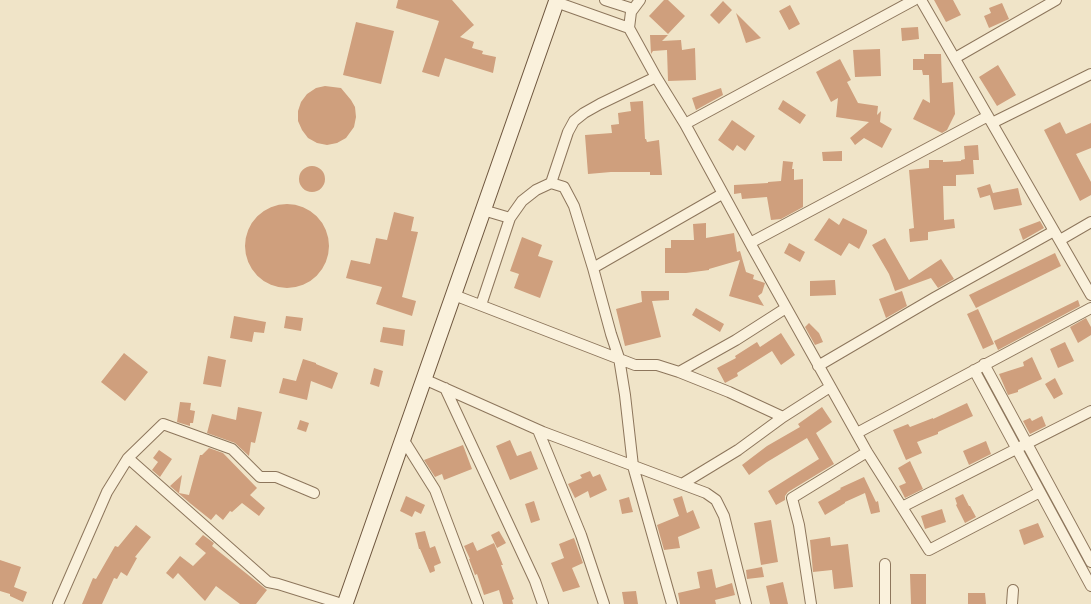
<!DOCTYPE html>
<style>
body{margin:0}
canvas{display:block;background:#f0e4c8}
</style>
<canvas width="1091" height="604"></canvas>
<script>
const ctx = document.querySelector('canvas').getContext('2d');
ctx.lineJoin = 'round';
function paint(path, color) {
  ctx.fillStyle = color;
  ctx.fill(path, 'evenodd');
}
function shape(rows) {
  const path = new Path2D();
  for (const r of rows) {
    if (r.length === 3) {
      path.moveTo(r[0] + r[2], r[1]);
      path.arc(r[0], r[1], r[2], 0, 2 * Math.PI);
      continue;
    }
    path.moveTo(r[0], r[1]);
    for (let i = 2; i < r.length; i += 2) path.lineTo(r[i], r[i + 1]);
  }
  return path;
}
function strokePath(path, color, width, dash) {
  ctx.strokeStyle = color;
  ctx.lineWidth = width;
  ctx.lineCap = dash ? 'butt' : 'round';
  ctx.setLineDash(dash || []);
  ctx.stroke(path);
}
paint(shape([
 [398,0,452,0,474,25,460,37,474,42,472,48,483,51,482,54,496,57,493,73,445,58,439,77,422,72,439,21,396,8],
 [664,0,668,0,685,16,668,34,649,16],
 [934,0,953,0,961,15,946,22],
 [723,1,732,10,719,24,710,15],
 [1002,3,1009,19,989,28,984,16,991,13,989,8],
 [790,5,800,24,789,30,779,11],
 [736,13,761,38,746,43],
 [356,22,394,31,381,84,343,75],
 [918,27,919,39,902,41,901,28],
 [650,35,668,35,662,41,681,40,682,50,695,48,696,80,668,81,667,50,653,51,651,54],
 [880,49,881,76,855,77,853,50],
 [924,54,941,54,942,83,953,82,955,114,947,130,942,133,913,119,923,99,930,103,929,75,923,75,922,70,913,70,913,59,924,59],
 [840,59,851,80,847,82,858,103,878,106,877,115,881,111,880,122,892,129,882,148,864,138,855,145,850,138,869,122,836,117,838,98,831,102,816,72],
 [998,65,1016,95,997,106,979,77],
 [325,86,341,88,351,100,355,107,356,117,354,127,346,138,337,143,327,145,317,143,308,138,302,130,298,121,298,111,301,102,307,94,316,88],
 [721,88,723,95,696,110,692,98],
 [783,100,806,115,800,124,778,109],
 [643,101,645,139,646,139,647,142,659,140,662,175,650,175,650,172,611,172,588,174,585,135,612,133,611,125,619,124,618,113,631,111,630,102],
 [732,120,755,136,745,151,737,145,733,151,718,140],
 [1060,122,1066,134,1091,123,1091,148,1076,154,1091,182,1091,195,1080,201,1044,130],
 [978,145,979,160,973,160,974,174,956,175,956,186,943,186,944,220,954,219,955,228,928,232,928,240,910,242,909,229,914,228,909,170,929,168,929,160,943,160,943,162,961,161,961,160,965,159,964,146],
 [842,151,842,161,823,161,822,152],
 [783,161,793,162,792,169,794,169,794,180,803,179,803,207,781,219,771,220,767,197,742,199,741,193,734,194,734,185,768,183,768,182,781,181],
 [312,179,13],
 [990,184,993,193,1018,188,1022,205,994,210,990,195,980,198,977,188],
 [287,246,42],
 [394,212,414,217,411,231,418,232,402,297,416,301,412,316,376,304,382,287,346,278,351,260,370,264,376,238,387,240],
 [829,218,839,225,843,218,867,230,867,233,859,249,849,243,841,256,814,240],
 [1040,221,1044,228,1023,240,1019,229],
 [706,223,706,238,734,233,737,252,740,251,746,272,754,275,753,279,765,283,762,293,758,296,764,306,729,296,740,260,709,269,709,270,686,273,665,273,665,248,671,248,671,240,694,240,693,224],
 [522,237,542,245,538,256,553,261,540,298,514,288,519,274,510,271],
 [885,238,909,280,941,259,954,279,938,288,931,278,895,291,889,274,872,245],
 [789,243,805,252,800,262,784,253],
 [1055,253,1061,266,976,308,969,295],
 [835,280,836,295,810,296,810,281],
 [641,291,669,291,669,300,652,301,661,337,625,346,616,309,642,302],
 [902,291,907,306,886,318,879,299],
 [1078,300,1080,306,998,350,994,341],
 [696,308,724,324,720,332,692,315],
 [978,309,994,344,983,349,967,314],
 [234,316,266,322,264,333,254,332,252,342,230,338],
 [286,316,303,318,301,331,284,328],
 [1086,318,1091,327,1091,335,1078,343,1070,327],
 [809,323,819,333,823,342,815,345,805,327],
 [383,327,405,330,403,346,380,342],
 [781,333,795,355,781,365,772,351,737,373,738,376,725,383,717,368,736,358,735,356,757,342,760,347],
 [1065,342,1074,361,1058,368,1050,349],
 [124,353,148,372,125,401,101,382],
 [208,356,226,360,221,387,203,384],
 [1032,357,1042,379,1018,390,1018,392,1008,395,999,374,1024,366,1023,362],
 [303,359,316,363,316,364,338,373,332,389,311,381,307,400,279,393,283,378,296,381],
 [374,368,383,371,379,387,370,384],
 [1055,378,1063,394,1054,399,1045,384],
 [180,402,191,403,190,410,195,411,193,423,190,423,190,426,177,422],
 [967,403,973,416,938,432,938,434,917,442,922,453,906,460,893,430,908,424,910,427,933,418,933,419],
 [238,407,262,412,255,443,251,442,249,456,235,443,207,433,212,414,236,420],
 [822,407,832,422,816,433,834,464,788,492,785,496,785,500,776,505,768,491,819,459,807,438,767,462,749,475,742,465,767,446,800,427,798,424],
 [1042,416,1046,426,1030,434,1023,421,1030,418,1032,421],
 [300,420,309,423,306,432,297,429],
 [510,440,517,456,531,451,538,469,510,480,496,446],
 [986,441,991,454,969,465,963,451],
 [463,445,472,469,444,480,442,474,435,477,424,460],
 [209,448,223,453,257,488,250,495,265,508,259,516,242,503,232,512,230,511,223,520,216,514,211,520,191,504,170,486,182,475,179,493,189,495,200,455,202,455],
 [159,450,172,459,160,477,152,470,158,462,153,458],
 [910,461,923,489,905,498,899,486,906,483,898,468],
 [590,471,593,477,600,474,607,490,590,498,588,491,575,498,568,484,582,478,580,475],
 [864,477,876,502,878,501,880,512,871,514,865,493,845,502,845,503,825,515,818,502,841,489,840,488],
 [963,494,969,506,970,506,976,517,965,523,956,505,957,504,955,498],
 [406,496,425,505,421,514,415,511,412,517,400,511],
 [682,496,687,513,693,510,700,528,678,537,680,548,664,550,657,525,679,516,673,499],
 [629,497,633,512,622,514,619,500],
 [534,501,540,520,531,523,525,504],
 [942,509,946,522,925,529,921,516],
 [771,520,778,562,761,565,754,523],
 [1038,523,1044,537,1024,545,1019,530],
 [136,525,151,537,135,557,137,558,127,576,121,572,117,579,114,578,102,604,82,604,93,578,96,579,115,546,118,547],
 [425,531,430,548,435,546,441,563,434,566,435,571,430,573,420,549,419,549,415,533],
 [499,531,506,543,497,548,491,535],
 [203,535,214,543,212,546,267,590,256,604,240,604,216,586,205,601,178,573,173,579,166,573,180,556,193,566,206,553,195,544],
 [830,537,831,546,848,544,853,587,834,589,832,570,813,572,810,540],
 [574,538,583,563,572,568,580,587,563,592,551,563,564,558,559,544],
 [473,542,477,551,494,543,503,565,501,565,514,599,512,600,513,604,503,604,499,590,484,595,477,574,475,575,469,559,470,559,464,546],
 [0,560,21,567,14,587,27,592,23,602,10,596,10,594,0,591],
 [762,567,764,577,747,579,746,570],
 [712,569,716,588,732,583,735,595,715,600,716,604,680,604,678,593,700,588,697,572],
 [910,574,926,574,926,604,911,604],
 [783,582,788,604,770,604,766,586],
 [636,591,638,604,624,604,622,592],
 [968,593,985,593,986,604,968,604]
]), '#cf9f7d');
const street = shape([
 [605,0,633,9],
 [921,0,1091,295],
 [556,2,629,28,656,77,685,124,750,243,867,452,929,550,1040,492],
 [629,28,631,12,640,0],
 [955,58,1056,0],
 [992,123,1091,74],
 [685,124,914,0],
 [551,183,564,187,574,206,593,268,611,334,619,358,625,395,633,466,672,604],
 [483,210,510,218],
 [1060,240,1091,222],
 [750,243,988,116],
 [593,268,722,194],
 [454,295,635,365,657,365,679,372,729,392,783,417],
 [481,305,510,218,522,201,536,190,551,183,568,132,574,121,584,113,600,104,656,77],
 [984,364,1091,562],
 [818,366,934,298,1054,231],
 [974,370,1091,586],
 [679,372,736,340,786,308],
 [424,379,543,432,706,493,716,500,724,516,746,604],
 [445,388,535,581,543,604],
 [538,430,581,535,604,604],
 [857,433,1091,308],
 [403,439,435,490,478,604],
 [128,458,163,424,232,449,260,477,276,477,314,493],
 [682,484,738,450,783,417,830,387],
 [902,507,1091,411],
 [885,564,885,604],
 [58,604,107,492,128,458,268,582,278,584,342,604],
 [811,604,799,525,792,498,867,452],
 [1012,604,1013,590]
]);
const secondary = shape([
 [345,604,557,0]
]);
strokePath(street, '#8d765c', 12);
strokePath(secondary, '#6f573f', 17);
strokePath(street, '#faf1dc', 10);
strokePath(secondary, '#faf1dc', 15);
</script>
